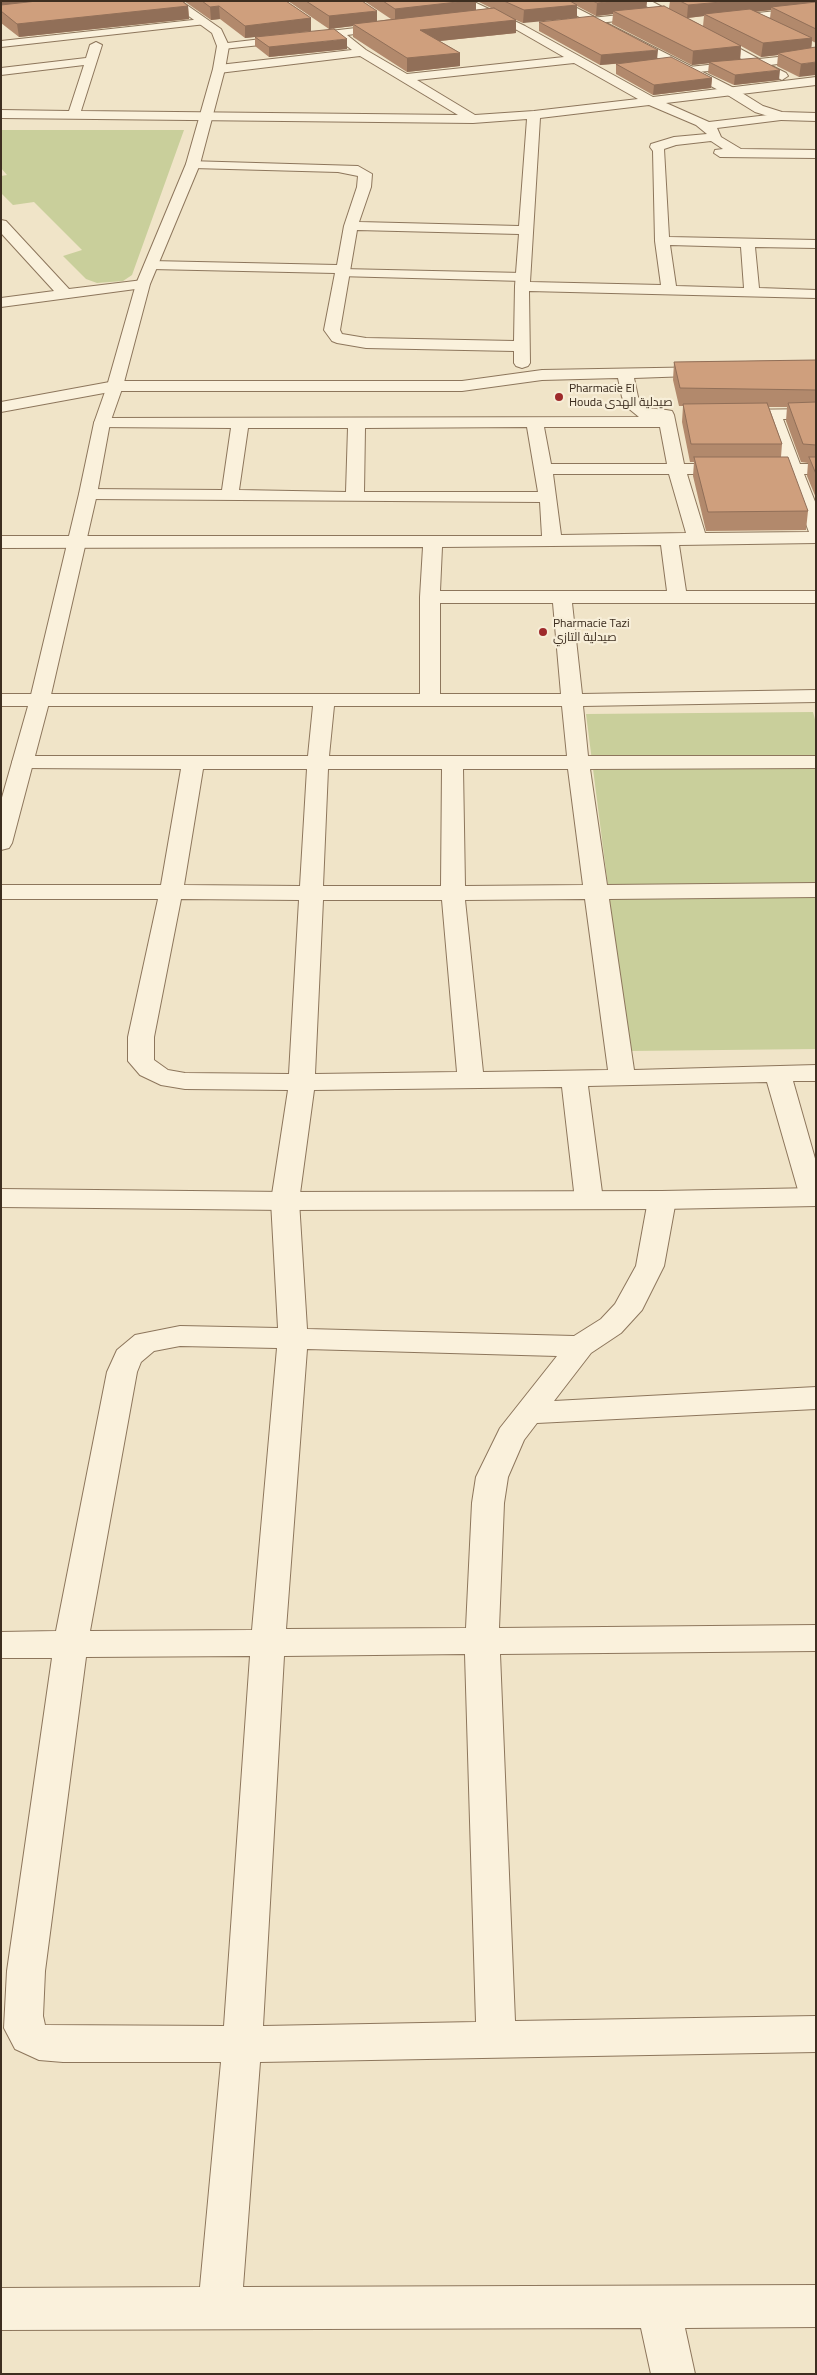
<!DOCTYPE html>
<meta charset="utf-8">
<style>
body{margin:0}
#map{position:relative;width:817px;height:2375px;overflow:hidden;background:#f0e4c8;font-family:Georgia,serif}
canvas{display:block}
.frame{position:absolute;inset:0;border:2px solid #3d2e20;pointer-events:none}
</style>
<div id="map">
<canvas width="817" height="2375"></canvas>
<div class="frame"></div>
</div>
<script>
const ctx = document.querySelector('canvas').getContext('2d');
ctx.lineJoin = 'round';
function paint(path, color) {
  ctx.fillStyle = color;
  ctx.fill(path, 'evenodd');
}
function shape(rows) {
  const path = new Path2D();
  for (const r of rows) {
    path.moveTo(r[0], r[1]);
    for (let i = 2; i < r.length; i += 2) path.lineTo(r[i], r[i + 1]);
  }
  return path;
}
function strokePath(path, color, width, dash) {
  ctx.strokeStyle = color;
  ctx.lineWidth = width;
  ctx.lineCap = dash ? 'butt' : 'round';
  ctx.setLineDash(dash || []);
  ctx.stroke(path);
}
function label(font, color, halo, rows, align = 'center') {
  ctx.font = font + ' Georgia,Cairo,serif';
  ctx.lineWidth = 4.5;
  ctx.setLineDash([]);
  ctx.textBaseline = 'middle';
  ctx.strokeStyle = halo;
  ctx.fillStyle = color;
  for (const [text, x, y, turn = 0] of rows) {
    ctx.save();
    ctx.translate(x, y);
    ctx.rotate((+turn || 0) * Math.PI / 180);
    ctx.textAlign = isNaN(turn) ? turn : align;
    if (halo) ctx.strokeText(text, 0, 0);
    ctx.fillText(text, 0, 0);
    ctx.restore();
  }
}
paint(shape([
 [1,130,184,130,132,275,123,281,97,283,86,279,63,256,82,250,34,202,13,205,1,193,1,176,7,175,1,168],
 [813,712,816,723,816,1049,629,1051,586,714]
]), '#c9cf9b');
const service = shape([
 [342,269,523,273,529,277,523,281,338,276,336,273,342,269]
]);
const minor = shape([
 [458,1,472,1,525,26,653,97,816,77,816,85,666,103,709,122,785,113,787,116,781,120,717,128,721,137,741,149,816,150,816,158,720,157,714,153,715,150,723,149,711,141,676,145,664,149,669,237,816,240,816,248,755,247,759,288,816,290,816,298,529,291,530,363,528,366,522,368,516,366,514,363,514,351,366,348,337,343,332,341,324,330,335,273,151,269,144,265,151,261,337,265,344,226,357,187,358,176,338,172,193,168,186,164,188,161,358,166,372,174,371,187,359,222,519,226,527,119,473,123,1,118,1,110,69,111,84,65,1,75,1,68,86,58,90,45,96,42,102,45,81,111,458,115,360,56,219,73,213,69,219,65,352,50,335,37,223,49,219,48,217,46,219,44,390,24,394,25,394,29,347,35,366,50,407,74,564,57,517,30,458,1],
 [574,63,638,99,534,111,475,115,417,80,574,63],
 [649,105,696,125,707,134,674,137,651,144,650,147,653,151,655,241,661,285,530,282,540,118,649,105],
 [357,230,519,234,515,286,514,341,366,338,342,334,340,330,357,230],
 [670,245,741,247,744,288,676,286,670,245],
 [637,1,651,1,759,59,816,53,816,59,770,65,786,73,788,76,782,80,756,67,685,73,683,71,685,69,689,67,745,61,637,1],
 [816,7,816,13,728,22,722,19,728,16,816,7],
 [649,12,654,15,653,17,562,27,556,24,562,21,649,12],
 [202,19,208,22,206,24,1,47,1,41,202,19],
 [1,220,6,221,69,289,143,280,150,284,143,288,1,307,1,298,54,291,1,233,1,220],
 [712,367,718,369,720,372,718,375,634,378,638,397,647,408,666,410,672,411,674,415,684,464,783,464,767,420,735,420,729,419,727,415,729,411,735,410,816,409,816,419,783,419,800,464,816,464,816,474,804,474,816,504,816,543,679,545,686,591,816,591,816,603,572,603,582,694,816,690,816,702,583,706,588,756,816,756,816,768,590,769,607,885,816,883,816,897,609,899,634,1070,816,1065,816,1081,793,1081,816,1162,816,1205,804,1203,800,1197,767,1082,588,1086,603,1200,599,1206,589,1209,579,1206,575,1200,562,1087,314,1090,299,1201,307,1329,574,1336,601,1319,615,1304,636,1266,648,1200,652,1194,662,1191,672,1194,676,1200,664,1266,642,1310,621,1333,591,1353,554,1401,816,1387,816,1409,537,1423,524,1440,508,1477,504,1503,499,1628,816,1625,816,1651,500,1654,515,2021,816,2016,816,2052,260,2062,243,2287,816,2285,816,2327,685,2328,695,2374,651,2374,641,2328,1,2330,1,2288,200,2287,221,2062,63,2062,39,2060,15,2049,4,2028,7,1971,52,1658,1,1658,1,1632,56,1631,107,1372,117,1350,135,1335,180,1326,278,1328,271,1201,288,1090,185,1089,161,1085,140,1075,128,1061,128,1037,158,899,1,899,1,885,161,885,181,769,23,768,15,767,12,762,15,757,23,756,308,756,313,706,1,706,1,694,420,694,420,597,423,547,1,548,1,536,542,536,540,502,88,499,82,498,79,494,82,490,88,489,222,490,231,428,96,427,94,423,96,419,102,418,639,417,628,408,622,397,618,378,542,380,462,391,115,391,1,412,1,402,115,381,462,381,542,370,712,367],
 [527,427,538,492,364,492,365,428,527,427],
 [544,427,660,427,667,464,551,464,544,427],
 [248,428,348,428,346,492,239,490,248,428],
 [553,474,669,474,686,533,561,535,553,474],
 [687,474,787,474,809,532,705,533,687,474],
 [661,545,667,591,440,591,442,547,661,545],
 [440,603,553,603,561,694,440,694,440,603],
 [334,706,562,706,567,756,329,756,334,706],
 [203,769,307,769,300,886,184,885,203,769],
 [328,769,442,769,441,886,323,886,328,769],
 [463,769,568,769,583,885,465,886,463,769],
 [181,899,299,900,289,1074,185,1073,168,1070,154,1060,154,1037,181,899],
 [585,899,608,1070,483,1072,465,900,585,899],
 [323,900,442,900,457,1072,315,1074,323,900],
 [180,1346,277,1348,252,1630,90,1631,137,1372,141,1362,154,1351,180,1346],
 [307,1349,557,1356,500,1428,476,1477,472,1503,466,1628,286,1629,307,1349],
 [465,1654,476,2022,263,2026,284,1656,465,1654],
 [250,1656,224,2026,45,2025,43,2016,45,1971,86,1657,250,1656]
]);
const tertiary = shape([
 [168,1,181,1,221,29,229,46,225,69,200,164,150,284,123,386,110,423,97,494,50,699,12,843,9,848,1,850,1,801,30,699,79,494,94,423,107,386,136,284,186,164,213,69,217,46,212,33,168,1],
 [549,1,563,1,734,88,763,106,782,112,816,113,816,121,781,120,755,112,726,94,549,1],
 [816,1188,816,1206,662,1209,285,1210,1,1207,1,1189,285,1192,662,1191,816,1188]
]);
strokePath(service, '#8d765c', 2);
strokePath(minor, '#8d765c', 2);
strokePath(tertiary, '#8d765c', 2);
paint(service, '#faf1dc');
paint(minor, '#faf1dc');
paint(tertiary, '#faf1dc');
paint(shape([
 [1,1,188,6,189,19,19,37,1,23],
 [184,1,286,1,311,18,311,31,287,34,347,49,269,57,255,46,255,37,245,38,220,19,211,20],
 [288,1,362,1,377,21,391,19,364,1,476,1,476,10,491,8,477,1,647,1,646,7,669,8,670,1,816,1,816,43,812,41,811,48,799,77,777,66,778,55,761,57,741,46,740,60,779,80,734,85,708,73,709,63,692,65,612,24,613,14,596,16,577,6,523,23,516,20,516,33,440,41,460,53,460,66,407,72,353,37,353,26,329,29],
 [771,10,770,18,756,12],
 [704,16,703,26,688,18],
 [539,22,657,59,712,78,711,88,653,95,616,74,616,64,627,63,600,65,539,31],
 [816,360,816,498,807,476,808,463,801,462,786,421,787,407,769,407,782,444,781,457,808,511,806,530,706,531,693,476,694,462,690,462,682,422,683,406,679,406,673,380,674,362]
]), '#b2896c');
paint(shape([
 [1,1,62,1,1,8],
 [466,1,476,1,476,13,395,22,395,9],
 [616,1,647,1,646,11,613,11,613,14,596,16,597,3],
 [732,1,816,1,816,6,771,7,771,10,709,16,704,14,704,16,687,18,688,5],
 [577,5,577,18,523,23,524,10],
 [188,6,189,19,19,37,17,24],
 [219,6,220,19,211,20,210,7],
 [377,11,377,24,353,24,353,26,329,29,329,16],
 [311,18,311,31,245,38,245,26],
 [516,20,516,33,420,43,420,30],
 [812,38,811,52,778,53,778,55,761,57,763,43],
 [347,39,347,49,269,57,269,47],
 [741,46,740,60,692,65,693,51],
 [658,50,657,60,600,65,601,55],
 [460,53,460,66,407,72,407,58],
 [816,62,816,75,799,77,801,64],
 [780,70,779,80,734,85,735,75],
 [712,78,711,88,653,95,654,85]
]), '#916f58');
const building = shape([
 [37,1,182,1,188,6,17,24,1,11,1,5,37,1],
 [202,1,286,1,311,18,245,26,219,6,210,7,202,1],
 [306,1,362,1,377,11,329,16,306,1],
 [383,1,466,1,395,9,383,1],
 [504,1,570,1,577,5,524,10,504,1],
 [593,1,616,1,597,3,593,1],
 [680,1,732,1,688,5,680,1],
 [816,2,816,29,771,7,816,2],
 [664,6,741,46,693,51,613,11,664,6],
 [494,8,516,20,420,30,460,53,407,58,353,24,494,8],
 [750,9,812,38,763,43,704,14,750,9],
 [593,16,658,50,601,55,539,22,593,16],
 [334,29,347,39,269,47,255,37,334,29],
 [816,47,816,62,801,64,778,53,816,47],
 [671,57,712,78,654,85,616,64,671,57],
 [757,58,780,70,735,75,709,62,757,58],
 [816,360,816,390,680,388,674,362,816,360],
 [816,402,816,445,803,444,788,403,816,402],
 [767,403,782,444,691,444,683,404,767,403],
 [694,457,788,457,808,511,708,512,694,457],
 [809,457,816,457,816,474,809,457]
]);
paint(building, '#cf9f7d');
strokePath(building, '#916f58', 1);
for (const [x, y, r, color] of [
 [559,397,5,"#9e2a2b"],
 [543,632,5,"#9e2a2b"]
]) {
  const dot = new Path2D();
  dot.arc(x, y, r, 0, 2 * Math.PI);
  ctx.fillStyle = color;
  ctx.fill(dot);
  strokePath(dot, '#f7eed8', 2);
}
label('12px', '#3d2e20', '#f7eed8', [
 ["Pharmacie El",569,390],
 ["Houda صيدلية الهدى",569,404],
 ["Pharmacie Tazi",553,625],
 ["صيدلية التازي",553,639]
], 'left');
</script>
